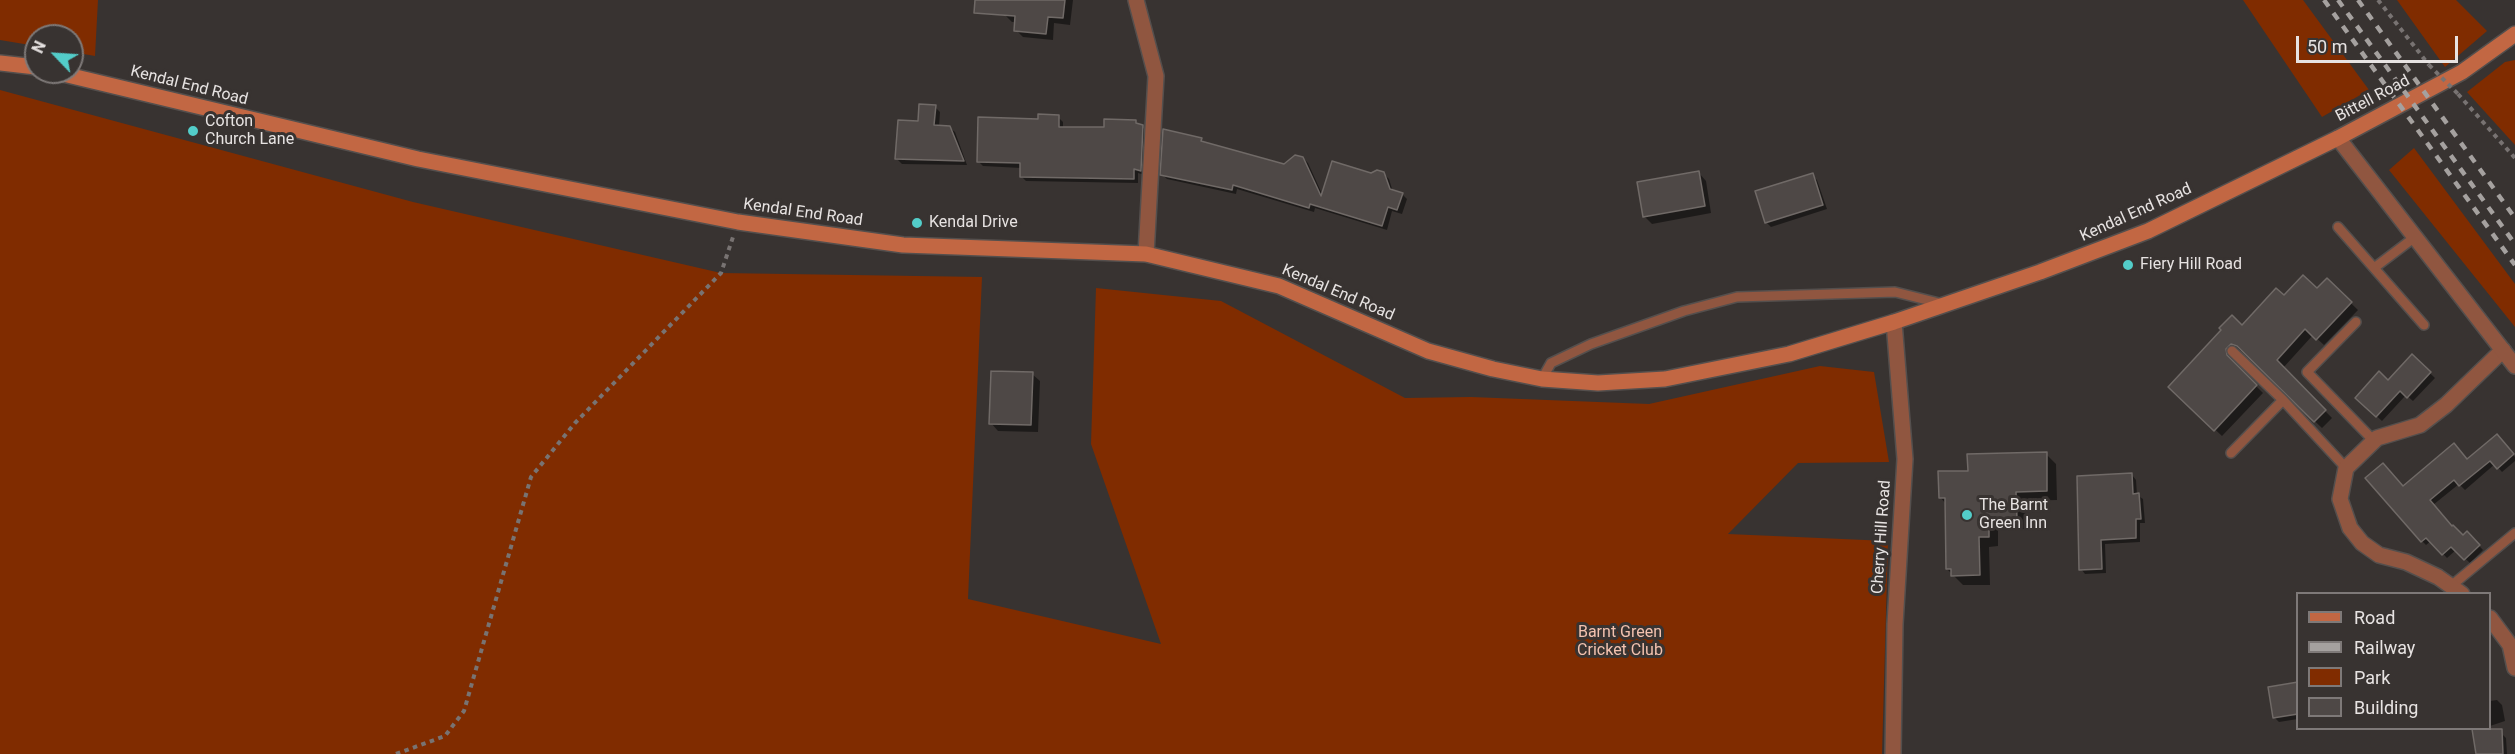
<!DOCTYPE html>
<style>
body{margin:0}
#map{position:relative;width:2515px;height:754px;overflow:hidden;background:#383331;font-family:Roboto,sans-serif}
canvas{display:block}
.legend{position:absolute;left:2296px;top:592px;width:195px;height:138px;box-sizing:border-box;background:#383331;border:2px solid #7e7978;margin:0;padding:8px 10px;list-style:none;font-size:18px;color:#e7e3e2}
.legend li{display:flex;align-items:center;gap:12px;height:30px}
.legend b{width:30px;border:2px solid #7e7978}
.north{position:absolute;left:24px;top:24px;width:60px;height:60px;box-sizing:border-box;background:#383331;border:2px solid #7e7978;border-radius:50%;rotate:295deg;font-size:16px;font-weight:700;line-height:24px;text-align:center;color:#e7e3e2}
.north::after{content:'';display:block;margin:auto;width:21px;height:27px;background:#53cdc9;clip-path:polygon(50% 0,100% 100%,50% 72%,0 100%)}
.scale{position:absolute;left:2296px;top:36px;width:162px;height:27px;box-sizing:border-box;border:3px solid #e7e3e2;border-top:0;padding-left:8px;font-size:18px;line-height:21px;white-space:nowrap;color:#e7e3e2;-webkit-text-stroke:4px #383331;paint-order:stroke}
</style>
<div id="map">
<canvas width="2515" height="754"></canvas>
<ul class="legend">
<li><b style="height:8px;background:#c26743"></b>Road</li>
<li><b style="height:8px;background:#a5a19f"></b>Railway</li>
<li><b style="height:16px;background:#802c00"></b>Park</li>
<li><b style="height:16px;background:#4e4846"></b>Building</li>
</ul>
<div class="north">N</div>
<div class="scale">50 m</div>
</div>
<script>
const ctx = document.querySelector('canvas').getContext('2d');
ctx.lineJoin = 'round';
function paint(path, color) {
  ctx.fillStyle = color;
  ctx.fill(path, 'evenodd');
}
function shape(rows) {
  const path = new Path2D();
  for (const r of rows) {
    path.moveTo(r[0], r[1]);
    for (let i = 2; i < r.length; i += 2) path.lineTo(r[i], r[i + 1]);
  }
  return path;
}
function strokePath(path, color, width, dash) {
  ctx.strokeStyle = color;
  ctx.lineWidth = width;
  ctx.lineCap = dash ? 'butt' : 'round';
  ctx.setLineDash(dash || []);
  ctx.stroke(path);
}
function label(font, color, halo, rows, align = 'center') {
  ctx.font = font + ' Roboto,sans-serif';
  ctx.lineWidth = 6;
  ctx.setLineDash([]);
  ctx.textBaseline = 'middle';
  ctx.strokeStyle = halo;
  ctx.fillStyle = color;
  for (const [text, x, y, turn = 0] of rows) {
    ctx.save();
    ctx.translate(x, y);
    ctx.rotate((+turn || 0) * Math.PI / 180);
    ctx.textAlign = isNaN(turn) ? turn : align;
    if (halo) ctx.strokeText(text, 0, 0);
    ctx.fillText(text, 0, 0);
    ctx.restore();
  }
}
paint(shape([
 [0,0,98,0,95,56,72,52,72,36,36,36,36,46,0,40],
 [2243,0,2303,0,2369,90,2322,117],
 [2397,0,2456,0,2487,31,2445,67],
 [2515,60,2515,145,2467,92,2505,62],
 [0,90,413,202,721,273,982,277,968,599,1161,644,1091,444,1096,288,1221,301,1405,398,1471,397,1649,404,1820,366,1874,372,1889,462,1798,463,1728,534,1888,541,1882,754,0,754],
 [2414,148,2515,284,2515,327,2389,170]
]), '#802c00');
paint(shape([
 [1007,0,1073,0,1070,25,1054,23,1053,40,1023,37,1016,30,1016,22,1012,22,1005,15],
 [935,107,940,112,939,127,949,127,955,132,967,165,902,164,897,159],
 [1058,117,1063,122,1063,129,1105,128,1135,121,1148,132,1145,175,1138,173,1138,183,1026,181,1021,176,1021,168,983,166,978,161,1039,121],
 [1201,139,1206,144,1284,166,1303,158,1308,163,1323,196,1372,174,1384,174,1389,179,1393,192,1402,194,1407,199,1402,214,1392,211,1387,230,1315,208,1314,212,1237,189,1236,194,1167,179,1162,174],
 [1699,173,1706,181,1711,213,1652,224,1644,216],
 [1812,175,1817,180,1827,209,1771,227,1766,222],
 [2327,280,2358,310,2324,345,2313,335,2283,368,2332,418,2322,428,2241,351,2233,354,2232,362,2263,393,2222,436,2170,387,2242,327,2284,297,2317,290],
 [2412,356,2435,378,2413,401,2406,395,2382,421,2357,398,2388,382],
 [1032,374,1040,381,1038,432,998,431,991,423],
 [2501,440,2515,457,2515,461,2502,472,2495,464,2465,490,2459,484,2433,505,2452,528,2463,537,2467,533,2483,550,2470,563,2456,550,2447,558,2431,541,2426,545,2422,541,2403,488,2468,461],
 [2046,454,2056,464,2057,500,2025,501,2026,529,1998,529,1998,546,1989,547,1990,585,1963,585,1947,569,1946,504,1940,497,1969,472],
 [2132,475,2136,480,2137,495,2143,499,2145,523,2140,523,2140,542,2105,544,2106,573,2085,574,2081,569],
 [2298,683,2298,719,2279,722,2274,717],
 [2497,700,2502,705,2505,721,2490,726,2490,701],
 [2501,733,2506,738,2507,754,2476,754]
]), '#0007');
const building = shape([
 [975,0,1065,0,1063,18,1048,17,1046,34,1014,31,1015,16,974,13,975,0],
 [919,104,936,105,934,125,950,126,964,161,895,159,898,120,918,121,919,104],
 [1038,114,1059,115,1059,127,1104,127,1104,119,1136,120,1136,123,1143,125,1141,171,1134,169,1134,179,1020,177,1020,163,977,162,978,117,1038,119,1038,114],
 [1163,129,1202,138,1201,141,1284,164,1295,155,1303,157,1321,196,1332,161,1371,173,1377,170,1384,172,1390,189,1403,193,1397,210,1388,207,1382,226,1310,204,1309,208,1233,185,1232,190,1160,175,1163,129],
 [1699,171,1705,206,1643,217,1637,182,1699,171],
 [1813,173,1823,205,1765,223,1755,191,1813,173],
 [2303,275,2317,288,2327,278,2352,302,2316,340,2305,329,2277,360,2326,410,2314,422,2237,346,2231,344,2226,349,2227,355,2257,385,2214,431,2168,387,2221,330,2219,328,2232,315,2242,325,2276,288,2284,295,2303,275],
 [2412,354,2431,372,2407,398,2400,391,2376,417,2355,398,2379,371,2388,380,2412,354],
 [991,371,1033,372,1031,425,989,424,991,371],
 [2497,434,2514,454,2497,469,2490,461,2459,486,2454,480,2430,500,2452,526,2453,525,2463,535,2467,531,2480,545,2464,560,2451,547,2442,555,2426,538,2421,542,2365,478,2383,463,2403,486,2454,443,2467,459,2497,434],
 [2047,452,2047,491,2016,492,2017,519,1989,519,1989,537,1979,537,1980,575,1951,576,1951,569,1946,569,1945,498,1939,498,1938,471,1968,471,1967,454,2047,452],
 [2132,473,2133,494,2139,493,2141,519,2136,519,2136,538,2101,540,2102,569,2079,570,2077,476,2132,473],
 [2298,682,2298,714,2273,718,2268,687,2298,682],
 [2472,729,2502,729,2503,754,2476,754,2472,729]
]);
paint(building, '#4e4846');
strokePath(building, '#706a67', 1.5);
const service = shape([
 [2338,227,2424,325],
 [2374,268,2415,237],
 [2356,322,2307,372,2374,441],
 [2232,351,2283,400,2346,468],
 [1542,379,1551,363,1591,344,1684,311,1737,297,1895,292,1943,304],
 [2231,453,2283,400],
 [2451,586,2515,533]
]);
const minor = shape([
 [1136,0,1156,76,1146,254],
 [2462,594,2438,577,2406,562,2379,555,2362,543,2350,528,2340,499,2346,468,2377,438,2420,425,2446,405,2503,350],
 [2490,618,2510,645,2515,668],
 [1893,754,1895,624,1905,459,1894,322]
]);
const tertiary = shape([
 [2338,138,2515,366]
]);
const secondary = shape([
 [0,63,36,67],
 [55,72,418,159,738,222,903,245,1146,254,1279,286,1428,351,1493,369,1542,379,1598,383,1665,379,1789,354,1894,322,2040,272,2148,231,2338,138,2462,72,2515,34]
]);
strokePath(service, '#544f4d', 12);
strokePath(minor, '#544f4d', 18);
strokePath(tertiary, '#544f4d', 18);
strokePath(secondary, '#544f4d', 18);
strokePath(shape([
 [2378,0,2429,65],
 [2458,94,2515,158],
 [396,754,445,736,464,711,531,477,575,423,721,273,733,237]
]), '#787372', 4, [4.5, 4.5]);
strokePath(service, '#905640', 9);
strokePath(minor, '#905640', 15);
strokePath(tertiary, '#905640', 15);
strokePath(secondary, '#c26743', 15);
strokePath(shape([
 [2324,0,2515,265],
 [2338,0,2515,244],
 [2358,0,2515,218]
]), '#a5a19f', 4.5, [8, 8]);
strokePath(shape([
 [2429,65,2458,94]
]), '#787372', 4, [4.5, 4.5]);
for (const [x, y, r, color] of [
 [193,131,6,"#53cdc9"],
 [917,223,6,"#53cdc9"],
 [2128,265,6,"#53cdc9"],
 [1967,515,6,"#53cdc9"]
]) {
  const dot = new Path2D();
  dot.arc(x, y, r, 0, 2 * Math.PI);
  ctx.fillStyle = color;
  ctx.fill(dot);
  strokePath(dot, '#383331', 2);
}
label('16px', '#e7e3e2', '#383331', [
 ["Kendal End Road",189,86,14],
 ["Bittell Road",2373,99,-28],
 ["Kendal End Road",803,213,8],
 ["Kendal End Road",2136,213,-24],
 ["Kendal End Road",1338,293,23],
 ["Cherry Hill Road",1882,537,-86]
]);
label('16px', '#e7e3e2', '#383331', [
 ["Cofton",205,122],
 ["Church Lane",205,140],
 ["Kendal Drive",929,223],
 ["Fiery Hill Road",2140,265],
 ["The Barnt",1979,506],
 ["Green Inn",1979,524]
], 'left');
label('16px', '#f3c2af', '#383331', [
 ["Barnt Green",1620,633],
 ["Cricket Club",1620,651]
]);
</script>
